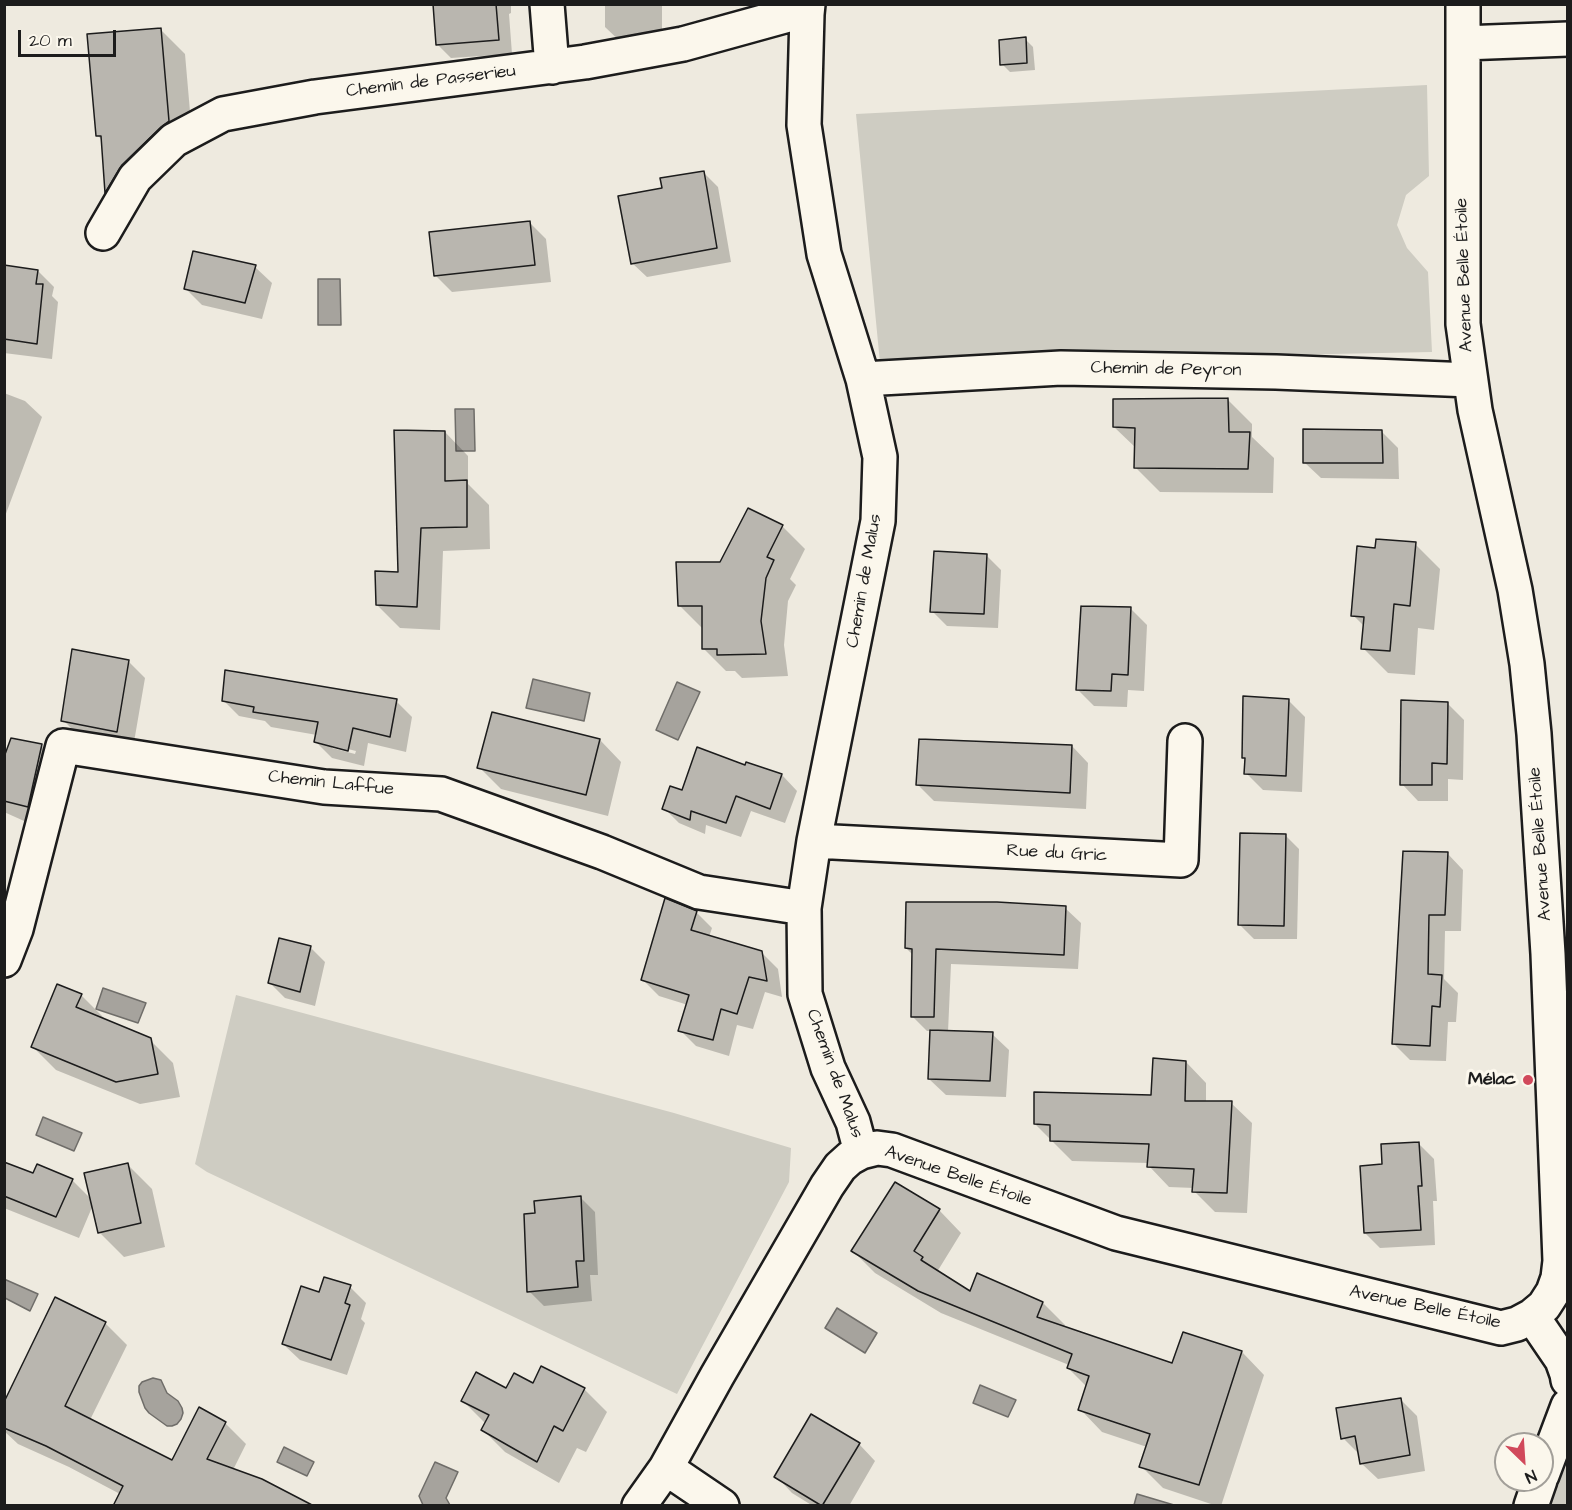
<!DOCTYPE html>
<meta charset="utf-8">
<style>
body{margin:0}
#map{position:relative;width:1572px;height:1510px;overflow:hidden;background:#eeeadf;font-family:"Architects Daughter",sans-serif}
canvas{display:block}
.frame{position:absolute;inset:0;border:6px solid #1c1c1c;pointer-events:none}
.north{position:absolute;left:1494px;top:1432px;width:60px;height:60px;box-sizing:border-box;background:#fbf7ec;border:2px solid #a29f99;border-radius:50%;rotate:155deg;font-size:16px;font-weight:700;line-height:24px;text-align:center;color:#1c1c1c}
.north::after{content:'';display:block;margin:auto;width:21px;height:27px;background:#d1495b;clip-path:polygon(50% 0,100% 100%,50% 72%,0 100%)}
.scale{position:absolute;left:18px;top:30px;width:98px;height:27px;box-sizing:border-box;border:3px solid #1c1c1c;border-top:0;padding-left:8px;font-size:18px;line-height:21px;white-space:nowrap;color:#1c1c1c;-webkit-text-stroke:4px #fbf7ec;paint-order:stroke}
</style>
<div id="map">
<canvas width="1572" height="1510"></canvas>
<div class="frame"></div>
<div class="north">N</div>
<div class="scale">20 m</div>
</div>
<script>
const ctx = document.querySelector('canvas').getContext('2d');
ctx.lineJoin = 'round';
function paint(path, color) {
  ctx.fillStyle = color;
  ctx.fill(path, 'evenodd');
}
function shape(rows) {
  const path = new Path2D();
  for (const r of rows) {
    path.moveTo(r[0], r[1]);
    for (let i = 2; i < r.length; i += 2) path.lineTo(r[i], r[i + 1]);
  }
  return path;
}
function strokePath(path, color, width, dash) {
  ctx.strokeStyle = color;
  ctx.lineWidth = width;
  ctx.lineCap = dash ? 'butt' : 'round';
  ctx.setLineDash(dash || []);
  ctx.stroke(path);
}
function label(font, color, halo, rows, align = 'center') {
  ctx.font = font + ' "Architects Daughter",sans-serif';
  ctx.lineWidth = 6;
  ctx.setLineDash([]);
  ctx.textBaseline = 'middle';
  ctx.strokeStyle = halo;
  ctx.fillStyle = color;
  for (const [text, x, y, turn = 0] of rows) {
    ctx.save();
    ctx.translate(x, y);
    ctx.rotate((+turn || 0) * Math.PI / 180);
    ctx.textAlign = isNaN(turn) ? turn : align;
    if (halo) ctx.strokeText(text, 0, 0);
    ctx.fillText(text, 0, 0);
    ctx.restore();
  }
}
paint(shape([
 [1427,85,1429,176,1406,195,1397,225,1407,248,1428,272,1432,352,880,363,856,114],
 [236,995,674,1113,791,1148,789,1182,677,1394,207,1172,195,1164],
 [1567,1465,1567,1505,1550,1505,1556,1487]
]), '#ceccc2');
const water = shape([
 [318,279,340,279,341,325,318,325,318,279],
 [455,409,474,409,475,451,456,451,455,409],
 [533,679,590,693,584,721,526,708,533,679],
 [677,682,700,692,678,740,656,730,677,682],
 [103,988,146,1003,138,1023,96,1009,103,988],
 [43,1117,82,1133,74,1151,36,1135,43,1117],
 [4,1279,38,1294,30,1311,5,1298,4,1279],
 [837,1308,877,1333,865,1353,825,1328,837,1308],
 [153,1378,161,1380,167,1393,178,1401,182,1408,183,1413,181,1419,177,1424,172,1426,167,1426,149,1413,145,1408,139,1392,139,1386,142,1382,153,1378],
 [980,1385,1016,1400,1008,1417,973,1403,980,1385],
 [284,1447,314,1462,307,1476,277,1462,284,1447],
 [435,1462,458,1472,446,1498,450,1505,423,1505,419,1496,435,1462],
 [1137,1494,1174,1505,1134,1505,1137,1494]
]);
paint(water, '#a6a39d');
strokePath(water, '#6f6d69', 1.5);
paint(shape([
 [435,4,511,4,511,13,509,14,512,54,451,58,437,44],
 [605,4,662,4,662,48,627,48,605,27],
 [161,30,185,54,193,146,185,151,146,189,130,215,106,192,103,141,97,135],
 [1025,39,1033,47,1035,70,1010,72,1002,64],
 [703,172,718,187,731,262,647,277,632,263],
 [530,223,546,239,551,282,452,292,435,275],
 [4,267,38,271,54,287,52,296,58,302,52,359,4,353],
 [255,267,272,283,262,319,202,305,186,289],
 [4,393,25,401,42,417,4,519],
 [1227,399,1252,424,1252,437,1274,458,1273,493,1160,492,1135,467,1136,448,1114,427],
 [1381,431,1398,448,1399,479,1321,478,1304,462],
 [445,432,468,456,468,484,489,505,490,549,443,551,440,630,400,628,377,605,400,573],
 [782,526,805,549,790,579,796,585,788,601,784,645,788,676,742,678,735,671,726,671,703,648,703,629,679,605,721,564],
 [1415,544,1440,569,1434,630,1418,628,1415,675,1388,673,1363,648,1365,627,1353,615,1376,550],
 [986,555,1001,570,998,628,947,626,932,611],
 [1131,609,1147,625,1144,691,1128,690,1127,707,1094,706,1078,690],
 [129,662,145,678,133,748,80,737,63,720],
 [223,700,396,701,412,717,406,752,368,743,364,766,332,758,316,742,317,735,271,727,265,721,239,716],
 [332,745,356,751,355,754,332,748],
 [1288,700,1305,717,1302,792,1263,790,1246,773,1246,760,1243,757],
 [1447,703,1464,720,1463,780,1448,779,1448,801,1418,801,1402,784],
 [600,740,621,762,608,816,501,789,479,767],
 [41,745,57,761,42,829,4,812,4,762],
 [1072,746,1088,763,1086,809,934,801,918,785],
 [747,764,782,775,797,791,785,823,751,811,741,837,706,825,705,834,679,823,664,808,683,791,746,767],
 [1285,835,1299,849,1297,939,1254,939,1240,925],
 [1405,853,1447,853,1463,870,1461,931,1445,931,1444,979,1458,993,1456,1022,1448,1022,1446,1061,1410,1060,1393,1043],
 [1065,908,1081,923,1078,969,951,964,948,1032,992,1034,1009,1050,1006,1097,946,1095,929,1079,931,1031,927,1031,912,1016,913,955,906,948],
 [696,912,712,928,709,937,761,952,778,969,782,997,765,992,753,1029,737,1025,729,1056,696,1046,680,1030,688,1005,659,996,642,979],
 [310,947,325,962,315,1006,285,998,270,983],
 [81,995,104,1018,103,1020,150,1040,173,1063,180,1097,140,1104,56,1070,33,1047],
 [1186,1062,1206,1083,1206,1102,1231,1103,1252,1123,1247,1213,1215,1212,1194,1191,1194,1188,1169,1187,1149,1166,1149,1163,1072,1161,1035,1124,1152,1097],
 [1418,1143,1434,1159,1437,1201,1433,1201,1435,1245,1380,1248,1365,1233,1383,1166],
 [4,1163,34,1175,72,1180,92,1200,127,1164,152,1189,165,1247,124,1257,99,1232,93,1205,79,1238,4,1208],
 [895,1184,939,1210,961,1233,937,1272,971,1294,978,1275,1043,1303,1065,1325,1064,1327,1173,1365,1184,1334,1242,1352,1264,1375,1221,1506,1217,1506,1163,1488,1141,1466,1147,1447,1102,1432,1080,1409,1087,1387,1068,1368,1069,1365,941,1313,875,1273,853,1251],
 [580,1197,595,1212,598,1275,590,1275,592,1301,544,1306,529,1291,537,1214],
 [350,1287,366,1303,361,1319,365,1323,347,1375,300,1360,283,1344,320,1293],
 [105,1323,127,1345,90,1420,173,1462,225,1423,246,1444,233,1470,120,1494,69,1467,18,1444,4,1431,4,1406],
 [542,1368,584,1389,607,1412,586,1452,577,1448,559,1483,505,1452,483,1430,485,1423,463,1401,534,1385],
 [1400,1399,1417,1416,1425,1471,1378,1479,1361,1463,1360,1455,1343,1438],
 [859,1444,875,1461,849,1506,813,1506,792,1493,776,1476]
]), '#0003');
const building = shape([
 [433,4,496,4,499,40,436,45,433,4],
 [161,28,169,121,161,127,122,165,105,193,101,136,96,136,87,34,161,28],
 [1026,37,1027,63,1000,65,999,40,1026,37],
 [704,171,717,248,631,264,618,196,662,188,660,178,704,171],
 [530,221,535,265,434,276,429,232,530,221],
 [193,251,256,265,245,303,184,289,193,251],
 [4,265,38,270,36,284,43,284,37,344,4,339,4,265],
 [1228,398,1229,432,1250,432,1248,469,1134,468,1135,428,1113,427,1113,399,1228,398],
 [1303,429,1382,430,1383,463,1303,463,1303,429],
 [394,430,445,431,445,481,467,480,467,527,421,528,417,607,376,605,375,571,398,572,394,430],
 [748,508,783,525,767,557,774,560,766,578,761,621,766,654,717,655,717,649,702,649,702,606,678,606,676,562,720,562,748,508],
 [1376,539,1416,542,1410,606,1394,604,1390,651,1361,649,1364,617,1351,616,1357,546,1375,548,1376,539],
 [934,551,987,554,984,614,930,612,934,551],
 [1081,606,1131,607,1128,675,1112,674,1111,691,1076,690,1081,606],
 [72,649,129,660,117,732,61,721,72,649],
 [225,670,397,699,390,737,353,728,348,751,314,742,318,722,253,712,254,707,222,701,225,670],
 [1243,696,1289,699,1286,776,1244,774,1245,758,1242,758,1243,696],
 [1401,700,1448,702,1447,764,1432,763,1432,785,1400,785,1401,700],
 [492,712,600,739,586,795,477,768,492,712],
 [11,738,42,744,28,807,4,801,4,757,11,738],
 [919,739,1072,745,1070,793,916,785,919,739],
 [697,747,745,765,746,762,782,774,770,809,736,796,726,823,691,811,690,820,662,809,670,786,682,790,697,747],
 [1240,833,1286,834,1284,926,1238,925,1240,833],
 [1403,851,1448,852,1445,915,1429,915,1428,974,1442,975,1440,1007,1432,1006,1430,1046,1392,1044,1403,851],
 [665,898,697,911,691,930,762,951,767,981,749,977,737,1014,721,1009,713,1040,678,1031,689,995,641,980,665,898],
 [906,902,997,902,1066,906,1064,955,936,949,934,1017,911,1017,912,949,905,948,906,902],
 [279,938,311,946,300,992,268,983,279,938],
 [57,984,82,994,76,1007,151,1038,158,1074,116,1082,31,1047,57,984],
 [930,1030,993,1032,990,1081,928,1079,930,1030],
 [1153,1058,1186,1061,1185,1101,1232,1101,1227,1193,1192,1192,1194,1169,1147,1167,1149,1144,1050,1141,1050,1125,1034,1124,1034,1092,1151,1095,1153,1058],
 [1419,1142,1422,1186,1418,1186,1421,1230,1364,1233,1360,1166,1382,1164,1381,1144,1419,1142],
 [4,1162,33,1173,37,1164,73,1179,56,1217,4,1196,4,1162],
 [128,1163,141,1223,98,1233,84,1173,128,1163],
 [895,1182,940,1209,914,1251,923,1257,921,1260,970,1291,977,1273,1043,1302,1037,1317,1172,1363,1183,1332,1242,1351,1199,1485,1139,1467,1150,1434,1078,1410,1089,1376,1067,1368,1072,1354,918,1291,851,1251,895,1182],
 [581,1196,584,1261,576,1261,578,1287,527,1292,524,1214,535,1213,534,1201,581,1196],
 [324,1277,351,1285,345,1303,350,1305,331,1360,282,1344,301,1286,319,1292,324,1277],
 [55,1297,106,1322,65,1406,172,1460,199,1407,226,1422,207,1459,262,1479,314,1506,113,1506,123,1486,46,1446,4,1428,4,1402,55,1297],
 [541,1366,585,1388,563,1431,554,1426,537,1462,481,1430,489,1415,461,1401,476,1372,506,1388,514,1373,533,1383,541,1366],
 [1401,1398,1410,1455,1360,1464,1355,1436,1341,1439,1336,1408,1401,1398],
 [811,1414,860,1443,822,1506,774,1477,811,1414]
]);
paint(building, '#b9b6af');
strokePath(building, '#1c1c1c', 1.5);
const minor = shape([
 [547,4,552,67],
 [808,4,807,14,804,125,824,254,863,379,880,457,878,521,814,841,804,908,805,994,828,1068,853,1122,861,1152],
 [1463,43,1568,39],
 [103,233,135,178,174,140,223,114,315,97,585,62,683,44,788,15,807,14],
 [863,379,1061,368,1276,372,1470,380],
 [814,841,1181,860,1185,741],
 [4,960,16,929,63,746,324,787,441,794,602,852,699,892,804,908],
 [1532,1316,1562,1360,1567,1374,1568,1380],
 [666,1468,722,1506],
 [1542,1475,1568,1406],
 [639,1506,666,1468,717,1376,827,1186,840,1167,850,1158,861,1152,877,1148,892,1150,1116,1233,1501,1328,1517,1324,1532,1316,1544,1306,1553,1292,1558,1278,1560,1261,1548,954,1534,734,1527,664,1515,590,1475,410,1463,324,1463,4],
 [1531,1506,1540,1480]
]);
strokePath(minor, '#1c1c1c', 38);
strokePath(minor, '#fbf7ec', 33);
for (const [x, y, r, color] of [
 [1528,1080,6,"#d1495b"]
]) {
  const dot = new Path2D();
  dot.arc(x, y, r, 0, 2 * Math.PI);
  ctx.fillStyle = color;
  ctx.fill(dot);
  strokePath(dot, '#fbf7ec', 2);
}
label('18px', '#1c1c1c', '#fbf7ec', [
 ["Chemin de Passerieu",431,82,-7],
 ["Avenue Belle Étoile",1465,275,-92],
 ["Chemin de Peyron",1166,370,1],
 ["Chemin de Malus",865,581,-80],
 ["Chemin Laffue",331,784,6],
 ["Avenue Belle Étoile",1541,844,-94],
 ["Rue du Gric",1057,854,3],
 ["Chemin de Malus",834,1074,70],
 ["Avenue Belle Étoile",958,1177,19],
 ["Avenue Belle Étoile",1425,1308,12]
]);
label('bold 18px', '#1c1c1c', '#fbf7ec', [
 ["Mélac",1516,1080]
], 'right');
</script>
